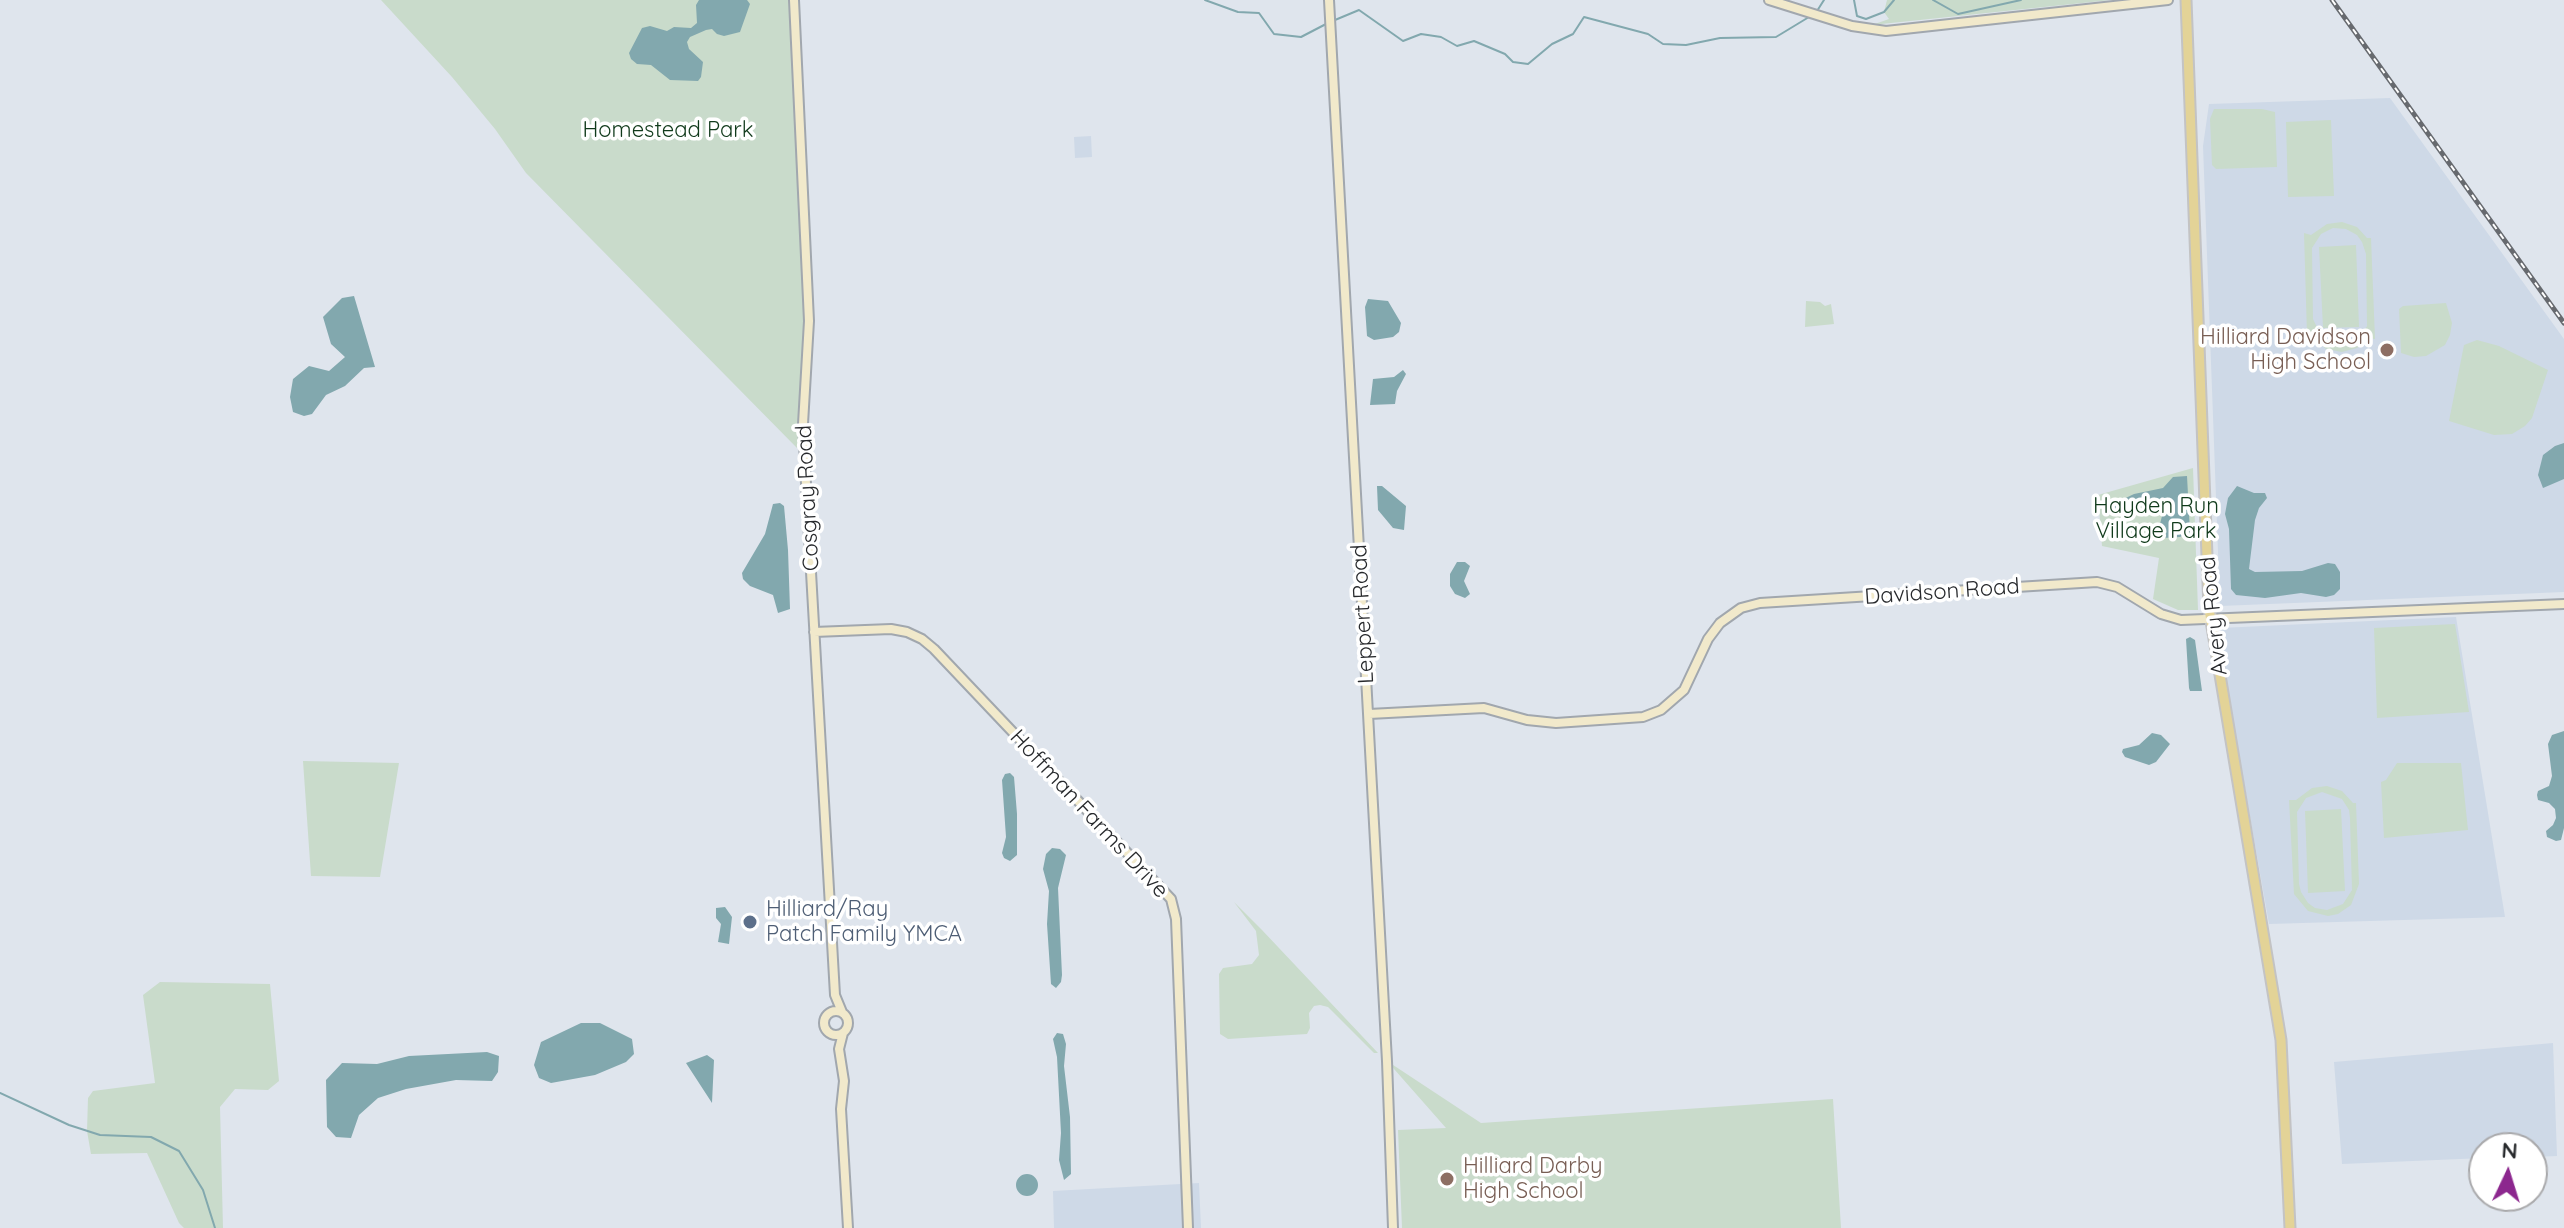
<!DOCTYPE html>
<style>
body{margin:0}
#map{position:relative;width:2564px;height:1228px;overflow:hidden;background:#dfe5ed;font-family:Quicksand,sans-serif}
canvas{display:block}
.north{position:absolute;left:2468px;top:1132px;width:80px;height:80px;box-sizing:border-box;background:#fff;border:2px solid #a9a9ab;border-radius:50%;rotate:4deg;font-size:22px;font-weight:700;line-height:32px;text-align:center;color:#27292c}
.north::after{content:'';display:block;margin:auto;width:28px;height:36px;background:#8c278e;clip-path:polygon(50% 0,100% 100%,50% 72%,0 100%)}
</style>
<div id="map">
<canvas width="2564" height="1228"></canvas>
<div class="north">N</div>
</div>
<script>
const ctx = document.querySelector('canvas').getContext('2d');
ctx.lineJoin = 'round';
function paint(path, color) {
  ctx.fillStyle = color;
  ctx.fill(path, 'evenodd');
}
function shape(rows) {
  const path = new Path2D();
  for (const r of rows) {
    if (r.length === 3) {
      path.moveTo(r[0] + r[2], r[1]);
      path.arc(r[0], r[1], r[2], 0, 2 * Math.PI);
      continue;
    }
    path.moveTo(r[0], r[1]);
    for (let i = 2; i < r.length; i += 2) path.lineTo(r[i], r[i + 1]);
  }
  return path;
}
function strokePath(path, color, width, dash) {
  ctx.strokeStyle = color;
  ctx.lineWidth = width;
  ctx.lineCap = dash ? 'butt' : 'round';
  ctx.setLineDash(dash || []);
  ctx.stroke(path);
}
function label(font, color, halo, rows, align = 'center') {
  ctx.font = font + ' Quicksand,sans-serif';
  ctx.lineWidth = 7;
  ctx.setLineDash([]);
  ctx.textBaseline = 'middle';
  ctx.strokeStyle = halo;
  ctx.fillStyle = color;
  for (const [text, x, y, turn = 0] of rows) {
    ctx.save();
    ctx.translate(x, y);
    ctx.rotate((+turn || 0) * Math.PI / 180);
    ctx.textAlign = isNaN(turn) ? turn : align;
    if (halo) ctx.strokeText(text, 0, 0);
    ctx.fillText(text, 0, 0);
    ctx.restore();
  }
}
paint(shape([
 [2390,98,2564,339,2564,592,2220,606,2203,146,2209,104],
 [1091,136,1092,157,1075,158,1074,137],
 [2456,617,2505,917,2269,924,2227,687,2220,628],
 [2553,1043,2557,1156,2532,1157,2532,1148,2484,1148,2484,1158,2342,1164,2334,1062],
 [1199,1183,1201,1228,1054,1228,1053,1191]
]), '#ced9e7');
paint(shape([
 [381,0,794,0,809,321,803,431,797,448,526,173,495,129,452,77],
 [1887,0,2111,0,1872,25,1889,19,1884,12],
 [2214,109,2262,109,2275,112,2277,167,2216,169,2212,165,2210,119],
 [2331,120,2334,196,2288,197,2286,122],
 [2342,222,2357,227,2367,238,2371,238,2375,339,2368,338,2357,348,2342,352,2326,349,2311,335,2307,335,2304,233,2311,235,2327,224],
 [2333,228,2346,229,2357,235,2362,242,2366,254,2367,326,2358,340,2342,345,2333,344,2322,338,2313,319,2312,248,2321,234],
 [2356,245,2359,327,2323,328,2319,247],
 [1806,301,1820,302,1825,306,1831,304,1834,324,1805,327],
 [2446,303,2452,323,2450,335,2445,345,2426,356,2414,357,2401,353,2399,309,2403,306],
 [2477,340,2499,346,2548,370,2532,418,2525,426,2512,434,2494,435,2449,421,2464,345],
 [2193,468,2198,610,2178,610,2153,599,2159,558,2102,546,2098,495],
 [2455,624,2469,712,2377,718,2374,628],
 [303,761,399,763,380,877,311,876],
 [2397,763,2461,763,2468,830,2384,838,2381,782,2386,780],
 [2327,786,2342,791,2353,803,2356,803,2359,884,2351,905,2338,914,2328,916,2308,911,2294,894,2289,800,2296,800,2312,788],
 [2322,792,2342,799,2349,810,2350,818,2352,890,2343,904,2327,910,2315,908,2308,903,2301,892,2299,884,2297,812,2306,798],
 [2341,809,2345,891,2308,893,2305,811],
 [1234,902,1262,930,1378,1053,1374,1053,1328,1007,1320,1005,1314,1006,1309,1013,1310,1028,1307,1034,1228,1039,1220,1034,1219,974,1223,968,1252,964,1259,955,1256,931],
 [160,982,270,984,279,1081,268,1090,235,1089,220,1107,223,1228,184,1228,179,1223,147,1153,91,1154,87,1131,88,1098,93,1091,155,1083,143,995],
 [1387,1061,1481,1123,1833,1099,1841,1228,1402,1228,1398,1130,1446,1128]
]), '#c9dbcb');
paint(shape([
 [699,0,747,0,750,4,740,32,724,36,717,34,712,29,706,30,690,37,687,42,689,49,703,62,701,77,698,81,670,80,651,65,637,64,631,59,629,53,642,28,650,26,667,31,674,27,691,28,697,23,696,5],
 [354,296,375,367,364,368,345,386,326,395,312,414,304,416,293,412,290,397,293,379,309,366,329,371,345,357,331,344,323,317,342,298],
 [1368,299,1388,301,1401,323,1399,332,1393,337,1374,340,1367,336,1365,307],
 [1403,370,1406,374,1397,391,1395,404,1370,405,1373,379,1394,377],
 [2564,443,2564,479,2543,488,2538,475,2543,455,2555,446],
 [2187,476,2190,532,2180,537,2163,538,2158,532,2162,516,2159,507,2148,501,2113,511,2111,505,2134,494,2163,488,2173,477],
 [1377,486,1382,486,1406,506,1404,530,1393,528,1378,510],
 [2237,486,2254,493,2265,493,2267,498,2259,508,2255,520,2249,569,2255,572,2302,571,2328,563,2335,564,2340,572,2340,589,2334,595,2326,597,2301,593,2265,598,2236,595,2231,589,2229,529,2225,514,2228,498],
 [780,503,784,506,788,550,790,609,778,613,773,595,750,586,743,579,742,573,765,534,773,504],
 [1457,562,1465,562,1470,566,1464,581,1470,594,1465,598,1455,594,1450,586,1450,574],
 [2190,637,2195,640,2202,691,2190,691,2189,688,2186,639],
 [2564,731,2564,828,2561,840,2556,841,2547,837,2546,831,2553,825,2556,818,2555,809,2549,803,2538,800,2537,795,2538,791,2549,786,2552,776,2548,744,2552,735],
 [2152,733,2161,735,2170,744,2156,762,2149,765,2125,757,2122,752,2123,749,2139,745],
 [1010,773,1014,777,1017,814,1017,855,1010,861,1004,858,1002,853,1006,837,1002,780,1005,774],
 [1052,848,1060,849,1066,855,1058,888,1062,975,1061,982,1056,988,1051,984,1047,924,1049,891,1043,869,1046,854],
 [725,907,732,917,729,944,718,942,721,924,716,918,716,908],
 [581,1023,600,1023,632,1039,634,1054,626,1062,595,1075,551,1083,539,1078,534,1065,541,1042],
 [1057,1033,1063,1034,1066,1044,1064,1066,1070,1117,1071,1174,1064,1180,1059,1160,1061,1133,1057,1057,1053,1039],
 [487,1052,499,1056,498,1072,492,1081,456,1080,406,1089,378,1098,359,1115,351,1138,336,1137,327,1127,326,1080,342,1063,377,1064,409,1056],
 [707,1055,714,1060,712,1103,686,1063],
 [1027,1185,11]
]), '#82a8ae');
strokePath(shape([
 [1205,0,1238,12,1259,13,1274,34,1301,37,1326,24],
 [1854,0,1857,16,1866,19,1884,12,1894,0],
 [1933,0,1958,14,2021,0],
 [1817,11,1824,0],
 [1335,20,1359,10,1403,41,1421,34,1441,37,1457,46,1474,41,1505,54,1513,62,1528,64,1552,44,1573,34,1584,17,1648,34,1663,44,1686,45,1720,38,1776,37,1809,17],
 [0,1093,69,1125,100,1135,151,1137,179,1151,203,1190,215,1228]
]), '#82a8ae', 2);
const secondary = shape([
 [794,0,809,321,803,424,806,484,835,995,842,1012],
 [1329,0,1387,1061,1393,1228],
 [1769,0,1852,26,1886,31,2168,0],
 [814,632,891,629,907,632,922,639,934,649,1171,899,1176,919,1188,1228],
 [1369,714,1484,708,1527,720,1556,723,1643,717,1661,710,1684,690,1708,639,1720,623,1741,608,1760,603,2097,582,2117,587,2161,614,2181,620,2564,604],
 [836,1023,12],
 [843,1033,839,1049,844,1081,841,1109,848,1228]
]);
const primary = shape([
 [2186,0,2209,609,2281,1040,2290,1228]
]);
strokePath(secondary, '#a1a7ae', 12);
strokePath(primary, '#c3c3c4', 13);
strokePath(secondary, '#f1e9cb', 8);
strokePath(primary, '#e3d397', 9);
const rail = shape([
 [2332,0,2564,323]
]);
strokePath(rail, '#676a6f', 5);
strokePath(rail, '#fff', 2, [6]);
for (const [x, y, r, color] of [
 [2387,350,8,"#8d6e63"],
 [750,922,8,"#5c6f8a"],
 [1447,1179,8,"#8d6e63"]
]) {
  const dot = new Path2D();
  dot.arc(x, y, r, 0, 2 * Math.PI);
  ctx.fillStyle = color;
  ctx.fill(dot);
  strokePath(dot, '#fff', 3);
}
label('22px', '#103a1b', '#fff', [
 ["Homestead Park",668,130],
 ["Hayden Run",2156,506],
 ["Village Park",2156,531]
]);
label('22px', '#785e54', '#fff', [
 ["Hilliard Davidson",2371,337],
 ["High School",2371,362],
 ["Hilliard Darby",1463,1166,"left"],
 ["High School",1463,1191,"left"]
], 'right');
label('22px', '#27292c', '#fff', [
 ["Cosgray Road",808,498,-93],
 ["Davidson Road",1942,592,-4],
 ["Leppert Road",1363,614,-93],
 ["Avery Road",2214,616,-96],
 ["Hoffman Farms Drive",1089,814,47]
]);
label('22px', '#4e5e75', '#fff', [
 ["Hilliard/Ray",766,909],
 ["Patch Family YMCA",766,934]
], 'left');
</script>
